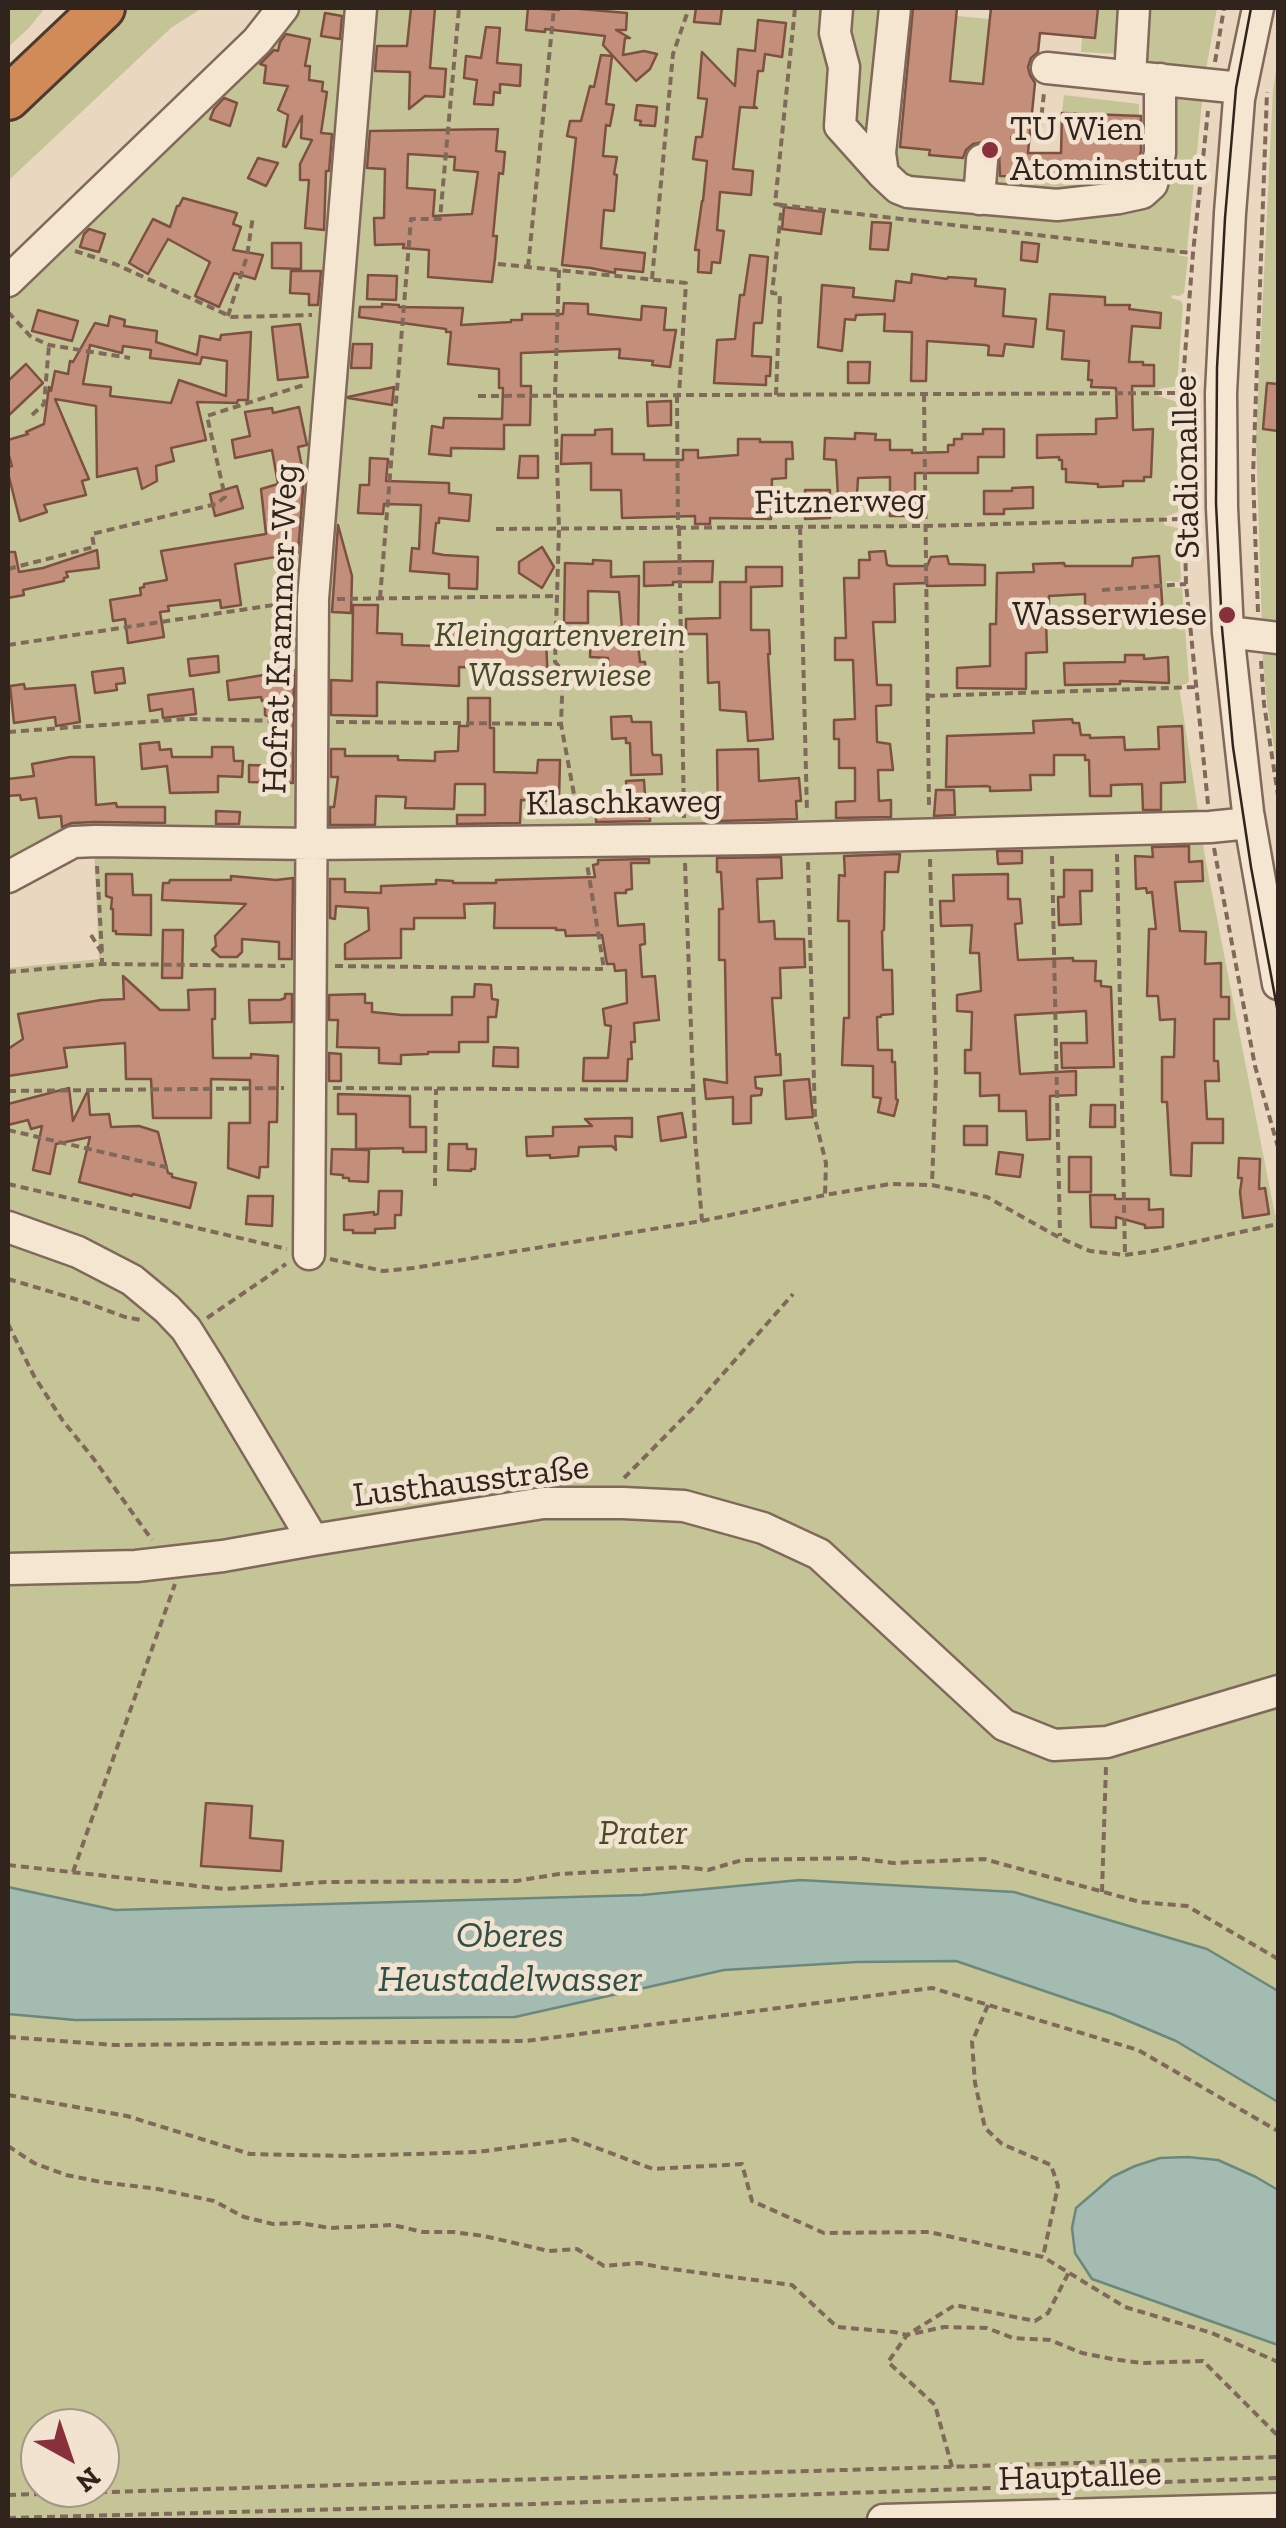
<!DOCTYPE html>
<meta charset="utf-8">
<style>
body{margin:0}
#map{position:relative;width:1286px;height:2528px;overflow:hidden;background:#e9d7c0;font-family:"Zilla Slab",serif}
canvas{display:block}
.frame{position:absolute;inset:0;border:10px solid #31241d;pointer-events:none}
.north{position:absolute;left:20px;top:2408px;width:100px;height:100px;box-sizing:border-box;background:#f1e3cf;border:2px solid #a49788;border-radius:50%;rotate:140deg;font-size:28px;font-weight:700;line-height:40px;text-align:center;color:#31241d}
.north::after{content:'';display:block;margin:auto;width:35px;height:45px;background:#89303d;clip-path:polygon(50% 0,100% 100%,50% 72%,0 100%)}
</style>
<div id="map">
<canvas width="1286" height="2528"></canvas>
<div class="frame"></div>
<div class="north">N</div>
</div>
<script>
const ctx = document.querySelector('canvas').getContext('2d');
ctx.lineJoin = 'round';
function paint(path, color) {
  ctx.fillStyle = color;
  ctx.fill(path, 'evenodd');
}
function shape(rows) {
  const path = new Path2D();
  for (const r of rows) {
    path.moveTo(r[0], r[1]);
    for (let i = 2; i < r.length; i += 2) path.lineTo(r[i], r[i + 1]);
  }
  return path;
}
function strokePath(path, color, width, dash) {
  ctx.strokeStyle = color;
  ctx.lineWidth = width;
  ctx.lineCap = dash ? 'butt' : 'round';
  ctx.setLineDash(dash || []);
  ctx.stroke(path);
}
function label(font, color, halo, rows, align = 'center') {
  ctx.font = font + ' "Zilla Slab",serif';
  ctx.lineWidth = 9;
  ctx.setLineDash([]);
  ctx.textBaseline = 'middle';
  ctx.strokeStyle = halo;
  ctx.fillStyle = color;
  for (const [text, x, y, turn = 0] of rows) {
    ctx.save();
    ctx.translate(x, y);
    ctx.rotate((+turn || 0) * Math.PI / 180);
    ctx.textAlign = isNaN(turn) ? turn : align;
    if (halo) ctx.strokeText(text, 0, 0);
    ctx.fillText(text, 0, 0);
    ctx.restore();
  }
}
paint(shape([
 [8,8,45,8,29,28,8,47],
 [127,8,202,8,171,28,8,181,8,123,68,68],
 [295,8,829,8,836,72,831,129,888,189,1138,202,1176,88,1203,92,1187,250,1179,249,1178,255,1188,257,1184,293,1179,296,1172,295,1171,298,1181,301,1183,305,1177,386,1159,389,1158,393,1159,396,1177,402,1178,512,1164,517,1164,525,1178,528,1181,578,1179,582,1167,581,1166,584,1167,587,1182,588,1189,681,1186,684,1179,686,1205,857,1275,1215,1278,1215,1278,2520,8,2520,8,968,99,959,94,845,8,873,8,292],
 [40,2428,100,2428,100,2488,40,2488],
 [846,8,885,8,871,151,849,122],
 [1098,8,1129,8,1118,54,1081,52,1082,37,1095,38],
 [1139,8,1217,8,1204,81,1155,69,1144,60],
 [957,16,990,19,983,84,950,81],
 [1278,58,1278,771,1267,704,1263,661,1256,438,1273,90],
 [1064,95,1139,104,1139,116,1062,113],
 [895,146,930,150,930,155,978,159,966,185,914,188,893,168],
 [994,152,1001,152,1001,176,1148,180,1115,194,997,189,987,177]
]), '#c5c496');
const water = shape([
 [800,1880,1014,1892,1207,1949,1278,1991,1278,2102,1176,2041,1112,2014,956,1961,857,1962,724,1970,515,2017,75,2020,8,2014,8,1887,115,1910,642,1895,800,1880],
 [1187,2157,1218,2160,1256,2177,1278,2190,1278,2345,1092,2279,1075,2253,1072,2228,1076,2208,1112,2177,1135,2166,1160,2158,1187,2157]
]);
paint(water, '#a3bbb1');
strokePath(water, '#6b887d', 2.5);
const building = shape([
 [411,8,435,8,430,68,446,69,444,97,425,96,409,109,410,72,375,71,377,46,407,46,411,8],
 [528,8,559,10,559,8,569,8,627,13,626,30,616,30,630,38,625,38,623,55,644,51,657,54,650,69,636,81,603,45,605,36,545,29,545,32,526,30,528,8],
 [696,8,722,8,720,24,694,22,696,8],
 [913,8,957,8,950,81,983,84,991,8,1098,8,1095,38,1040,33,1038,52,1031,58,1028,67,1030,75,1035,83,1028,153,1061,153,1062,113,1141,116,1141,151,1135,174,1117,179,1000,176,999,153,993,145,984,142,973,144,966,150,963,158,929,155,930,150,900,147,913,8],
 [325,13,342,16,340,39,321,36,325,13],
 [758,20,786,23,782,57,765,54,763,71,758,71,754,106,757,108,740,107,733,169,753,171,751,195,720,192,717,230,724,231,720,263,712,262,711,273,698,272,699,250,695,250,702,201,703,201,707,161,693,159,696,137,702,137,707,99,698,98,702,52,735,86,738,49,755,51,758,20],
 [486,27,500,28,497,63,521,65,520,86,500,84,500,93,494,92,493,105,474,104,477,80,464,78,466,56,481,58,486,27],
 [286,34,310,39,305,66,310,66,309,80,323,82,322,91,327,92,321,133,332,134,329,171,326,171,324,230,305,228,309,180,300,180,300,164,312,140,301,138,302,116,286,147,283,146,288,115,278,110,288,86,264,83,266,66,260,64,274,50,278,51,280,42,286,34],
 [601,55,612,56,606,104,614,105,610,126,606,125,603,156,617,157,614,174,617,175,614,211,604,210,601,248,645,253,643,272,615,269,615,273,591,268,562,265,576,138,567,136,570,121,581,121,590,86,594,87,601,55],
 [224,98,237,103,230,126,210,119,214,109,224,98],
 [637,105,657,107,655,126,640,125,641,121,635,120,637,105],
 [498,129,496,151,505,152,503,174,499,173,493,236,497,236,495,258,492,282,428,277,429,250,403,248,404,244,375,245,374,218,384,218,385,169,367,168,370,131,498,129],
 [408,154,455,157,454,170,478,172,472,214,433,216,435,190,407,188,408,154],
 [258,158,278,163,266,186,248,178,258,158],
 [183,198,237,213,233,224,241,227,233,250,263,255,255,279,234,273,219,307,195,296,210,262,168,239,148,274,129,263,153,219,170,227,177,206,179,206,183,198],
 [784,207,824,212,821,234,782,229,784,207],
 [872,222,891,223,888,250,870,249,872,222],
 [89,229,105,234,99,252,80,247,84,234,89,229],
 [1022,242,1039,244,1037,262,1021,260,1022,242],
 [272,243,301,243,301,269,272,268,272,243],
 [750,255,768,257,762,323,754,323,752,356,771,357,770,376,766,376,766,385,714,383,717,340,735,339,740,295,744,295,750,255],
 [291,271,321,271,318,305,309,305,309,294,290,293,291,271],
 [912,274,947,279,948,277,976,279,975,286,1005,289,1003,316,1036,319,1033,347,1005,344,1003,356,988,355,989,346,985,345,927,341,926,381,911,381,912,332,884,331,885,314,856,315,855,320,845,319,842,351,818,347,822,285,854,288,853,297,894,301,896,281,911,283,912,274],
 [368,275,397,276,396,300,367,299,368,275],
 [1050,294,1105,297,1105,305,1130,305,1129,309,1161,313,1160,328,1132,326,1129,362,1143,362,1143,365,1154,365,1154,386,1132,386,1133,430,1153,429,1151,477,1144,477,1144,481,1123,481,1123,486,1098,487,1098,484,1066,482,1066,469,1062,469,1062,460,1059,460,1059,457,1037,458,1037,435,1096,434,1096,419,1117,418,1116,388,1091,387,1092,380,1088,380,1089,361,1062,359,1064,331,1047,329,1050,294],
 [564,303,588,304,588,314,641,320,642,306,666,308,664,330,676,330,670,367,652,365,653,361,619,358,620,349,521,353,521,386,531,386,530,425,504,425,504,449,451,448,451,456,429,454,432,426,443,428,444,418,502,419,503,388,499,388,499,369,448,364,451,332,446,332,446,329,359,317,360,307,382,307,382,304,399,305,399,307,463,308,461,325,511,322,511,320,522,320,522,314,563,314,564,303],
 [38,310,78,321,72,341,32,331,38,310],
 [110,316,125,320,124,326,157,331,156,342,197,355,200,336,220,340,221,335,251,332,248,400,238,400,237,403,197,402,206,440,171,448,174,461,156,466,157,481,142,489,137,468,97,477,96,406,55,399,89,479,82,481,86,495,44,505,47,512,20,521,8,473,8,467,12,466,8,452,8,440,28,434,26,432,44,424,49,387,51,391,55,371,68,374,70,361,73,362,95,323,108,326,110,316],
 [90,345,122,353,123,346,151,350,150,358,200,364,202,357,227,361,226,396,179,380,171,403,110,396,111,387,83,384,90,345],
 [300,324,308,377,278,380,272,327,300,324],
 [353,344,372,344,371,368,351,368,353,344],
 [848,362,870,362,869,383,848,383,848,362],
 [26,364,43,383,8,416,8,381,26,364],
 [1267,383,1278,384,1278,431,1263,429,1267,383],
 [394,387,392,405,348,398,348,397,394,387],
 [671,401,671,425,648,426,647,402,671,401],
 [299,407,307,445,298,447,304,477,298,553,235,564,241,605,221,608,220,600,168,606,169,611,160,612,164,637,128,643,125,619,113,621,110,600,141,595,140,588,144,587,144,584,167,580,161,551,266,534,261,489,278,484,272,450,235,458,232,440,250,436,245,412,272,408,273,413,299,407],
 [612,429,612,454,644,454,644,460,683,460,683,450,698,450,698,458,738,455,738,439,760,439,760,442,792,442,793,459,786,459,786,478,772,479,771,519,710,518,710,524,695,524,695,516,622,518,621,490,591,490,591,463,561,464,562,435,595,435,595,430,612,429],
 [983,429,1004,429,1004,457,978,457,978,473,915,473,915,516,890,516,890,477,858,478,857,495,838,497,836,460,824,459,825,438,855,439,855,433,876,434,875,440,890,440,890,450,912,450,912,453,948,452,948,445,954,445,954,439,962,439,962,434,983,434,983,429],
 [520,456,538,456,538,478,518,478,520,456],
 [370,458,388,459,386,481,449,483,449,493,471,495,469,521,439,518,439,523,436,523,433,553,444,555,478,557,477,589,449,588,449,574,410,571,412,548,419,549,421,505,384,504,383,514,358,513,360,485,369,485,370,458],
 [237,486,243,508,215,516,210,494,237,486],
 [1033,487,1033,508,1004,509,1004,514,984,514,984,491,1012,491,1012,488,1033,487],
 [805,490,830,490,830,518,805,519,805,490],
 [338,525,352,576,351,613,332,612,338,525],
 [542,547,554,567,542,588,519,573,519,562,542,547],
 [97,550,99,568,66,572,68,577,64,578,64,581,23,590,24,595,8,598,8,552,15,552,19,572,43,568,97,550],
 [885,551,887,565,891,566,927,566,931,557,947,556,949,564,985,565,985,585,927,586,927,583,894,584,895,622,873,622,877,685,891,685,891,705,876,706,877,742,890,744,893,770,878,770,879,801,891,800,891,817,836,818,836,802,855,801,855,768,839,768,839,739,834,739,834,720,855,719,853,660,835,660,835,638,846,638,844,578,859,578,859,560,870,560,869,552,885,551],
 [1159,556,1163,615,1104,618,1085,612,1085,594,1049,596,1049,620,1046,620,1047,652,1026,653,1026,689,957,688,957,668,990,666,990,624,996,624,997,573,1034,572,1033,564,1064,563,1065,566,1132,566,1133,558,1159,556],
 [593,560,611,561,611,577,639,576,638,644,640,662,645,662,646,684,612,685,608,658,590,657,591,631,622,629,619,592,588,591,588,623,564,623,565,563,593,564,593,560],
 [713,561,712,582,673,582,673,585,644,586,644,562,713,561],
 [746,567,782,567,782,586,751,587,751,630,769,630,770,654,768,654,773,739,748,741,746,712,720,710,719,682,708,683,707,634,686,634,686,619,720,618,720,582,746,582,746,567],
 [353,605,378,605,377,633,402,634,402,645,439,646,440,629,459,630,459,639,546,639,548,685,499,687,499,668,459,667,459,686,377,682,377,716,331,715,331,680,352,681,353,605],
 [1125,655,1144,655,1144,659,1168,657,1169,683,1120,681,1120,684,1065,685,1064,663,1125,662,1125,655],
 [218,656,219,672,190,676,188,659,218,656],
 [123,668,125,683,116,684,117,690,95,693,92,672,123,668],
 [294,670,293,783,249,782,249,765,284,766,283,717,269,717,265,715,265,700,262,701,261,697,229,700,227,681,294,670],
 [24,684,25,689,75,685,80,722,56,726,55,717,14,723,10,686,24,684],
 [193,689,196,714,163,718,162,709,150,711,148,695,193,689],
 [468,698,490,698,490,728,494,728,494,772,537,773,538,760,560,760,559,801,521,800,520,823,457,824,457,815,485,815,485,784,455,784,454,809,405,808,406,797,376,796,375,825,330,825,330,807,334,807,338,777,331,777,331,749,345,749,345,756,398,756,398,760,435,761,435,752,458,751,459,726,468,726,468,698],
 [631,716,632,722,651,722,652,752,653,755,661,755,662,774,631,775,630,743,626,743,626,738,612,739,611,717,631,716],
 [1072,719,1073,723,1079,723,1081,735,1090,735,1090,738,1124,737,1125,750,1159,749,1158,727,1182,726,1185,782,1161,783,1161,810,1143,810,1142,784,1111,785,1111,796,1090,796,1089,760,1085,760,1085,755,1054,755,1054,775,1030,775,1031,790,990,791,990,787,987,786,946,787,947,736,1034,733,1033,721,1072,719],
 [159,742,160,750,171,749,172,757,212,757,212,747,233,747,234,761,243,761,242,777,218,776,218,792,170,793,167,766,142,769,140,744,159,742],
 [758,749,759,781,799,778,801,801,796,801,797,819,718,821,717,750,758,749],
 [70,757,94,757,96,805,116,803,117,807,165,807,165,823,95,822,72,823,62,827,61,816,39,818,36,798,21,800,20,795,8,796,8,779,34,776,32,764,70,757],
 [644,780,646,811,650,813,650,821,596,822,596,809,628,807,626,781,644,780],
 [936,790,954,790,955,815,934,816,936,790],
 [216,811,240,812,239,824,216,824,216,811],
 [1189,846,1189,862,1202,861,1203,881,1175,882,1180,931,1206,932,1205,964,1221,963,1221,997,1229,997,1229,1019,1214,1019,1214,1061,1218,1061,1219,1081,1205,1081,1207,1119,1223,1119,1223,1143,1192,1143,1191,1176,1171,1175,1167,1102,1162,1102,1162,1057,1174,1057,1175,1019,1160,1020,1158,996,1147,996,1149,929,1156,929,1152,892,1147,893,1146,888,1136,889,1135,856,1153,857,1152,847,1189,846],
 [997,851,1022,851,1022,863,998,864,997,851],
 [900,854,898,872,885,872,884,930,882,931,883,970,892,970,893,1014,881,1015,881,1017,877,1017,878,1050,892,1050,892,1062,895,1062,896,1099,898,1100,894,1116,878,1112,881,1098,873,1097,873,1066,842,1065,844,1018,849,1018,849,921,838,921,838,917,839,875,845,876,844,856,900,854],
 [781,857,782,878,757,879,759,922,774,921,775,939,804,939,805,967,780,968,781,998,772,998,776,1055,780,1054,781,1075,755,1077,756,1088,762,1089,761,1095,751,1096,751,1123,733,1124,733,1097,706,1099,704,1079,727,1083,725,960,719,960,719,909,723,909,721,872,717,872,717,858,781,857],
 [649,859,649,863,631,863,632,889,626,890,626,893,615,893,618,926,644,924,645,944,640,945,642,977,655,976,659,1020,634,1023,635,1042,631,1042,632,1059,628,1059,627,1081,583,1081,584,1058,608,1058,611,1026,605,1025,603,1009,627,1003,626,970,615,971,614,964,607,964,602,935,566,936,565,930,556,930,556,928,494,928,495,903,464,904,465,918,414,918,414,929,401,929,401,958,345,959,345,944,369,930,368,908,336,906,335,919,330,918,330,879,345,879,345,892,381,893,381,886,436,884,436,880,453,881,453,883,496,883,496,880,595,877,593,865,598,864,598,860,649,859],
 [1064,870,1092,870,1092,891,1080,891,1081,924,1059,925,1058,897,1064,897,1064,870],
 [106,874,132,874,133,895,151,895,151,935,116,934,116,931,113,931,113,909,111,909,112,898,106,896,106,874],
 [1008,874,1008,899,1020,899,1022,923,1015,924,1018,960,1073,958,1073,961,1096,961,1095,981,1101,981,1101,986,1111,987,1114,1067,1062,1068,1061,1043,1087,1043,1086,1011,1015,1015,1020,1074,1076,1071,1076,1095,1050,1096,1050,1139,1027,1140,1026,1111,999,1111,999,1095,980,1096,980,1073,965,1073,965,1050,971,1050,972,1012,957,1011,957,995,981,991,979,953,970,953,972,925,941,926,940,901,954,901,953,875,1008,874],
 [231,876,276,880,293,878,292,959,279,959,279,942,242,939,242,952,237,957,220,957,212,950,216,946,215,936,246,904,162,900,163,883,169,883,170,880,231,880,231,876],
 [163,930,183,930,182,978,162,978,163,930],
 [123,976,160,1010,189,1010,188,990,215,989,215,1019,212,1019,213,1058,251,1058,251,1054,278,1056,277,1122,269,1122,268,1167,260,1167,259,1178,228,1168,229,1123,250,1123,250,1080,211,1079,211,1118,153,1118,151,1079,126,1079,125,1043,64,1048,67,1067,8,1076,8,1049,23,1039,18,1014,101,1000,124,999,123,976],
 [475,984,491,985,492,999,498,1000,496,1017,488,1017,488,1042,459,1042,459,1052,428,1052,428,1054,401,1055,401,1064,379,1063,379,1048,337,1047,338,1020,329,1020,329,995,365,994,365,1003,372,1003,372,1012,402,1015,452,1015,452,997,474,997,475,984],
 [285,994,292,994,292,1022,250,1023,249,1000,280,1000,285,998,285,994],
 [494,1047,518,1048,518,1067,493,1066,494,1047],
 [329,1053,341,1054,341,1081,329,1081,329,1053],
 [809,1079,813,1117,786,1119,784,1081,809,1079],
 [69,1088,73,1121,88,1090,90,1115,109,1114,111,1127,139,1126,158,1132,168,1173,172,1174,172,1177,196,1183,190,1208,133,1194,132,1196,79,1182,90,1137,56,1144,50,1174,33,1170,42,1126,31,1129,28,1120,8,1125,8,1104,69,1088],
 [338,1094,410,1096,410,1127,426,1127,426,1152,403,1152,403,1148,356,1149,356,1114,338,1114,338,1094],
 [1091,1105,1115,1105,1115,1127,1090,1127,1091,1105],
 [682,1113,686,1137,661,1141,658,1117,682,1113],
 [632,1118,632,1137,615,1136,616,1150,612,1146,579,1147,578,1156,550,1158,550,1155,527,1156,526,1137,553,1136,553,1127,592,1126,585,1119,632,1118],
 [964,1126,987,1126,987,1145,964,1145,964,1126],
 [449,1144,467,1144,467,1149,476,1149,475,1169,471,1169,471,1171,448,1170,449,1144],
 [332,1149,369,1150,368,1182,349,1181,349,1178,343,1178,343,1175,331,1174,332,1149],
 [999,1152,1023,1155,1020,1177,996,1174,999,1152],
 [1069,1157,1091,1157,1091,1192,1069,1192,1069,1157],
 [1239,1158,1260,1159,1259,1189,1265,1188,1269,1214,1243,1218,1240,1192,1242,1178,1238,1178,1239,1158],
 [379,1191,402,1191,401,1215,395,1215,395,1228,375,1229,375,1233,353,1233,353,1230,344,1230,344,1215,374,1212,374,1215,378,1214,379,1191],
 [1090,1195,1115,1195,1115,1199,1149,1199,1149,1210,1163,1209,1163,1227,1145,1228,1145,1225,1116,1217,1116,1228,1091,1227,1090,1195],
 [248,1196,273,1196,272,1226,246,1224,248,1196],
 [206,1803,252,1806,250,1838,283,1841,281,1871,201,1866,206,1803]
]);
paint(building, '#c38e7a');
strokePath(building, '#7d5142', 2.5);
const minor = shape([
 [837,8,835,33,844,67,840,126,883,174],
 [895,8,880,153,883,174,898,188,908,192,1057,205,1119,198,1142,193,1152,184,1160,153,1160,79],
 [1258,8,1239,99,1230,213,1221,393,1222,508,1228,632,1248,812,1278,984],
 [1047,68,1241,88],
 [1130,76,1134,8],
 [979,199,982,160],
 [8,281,257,41,283,8],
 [1228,632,1278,638],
 [8,877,73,842,96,841,312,844,760,839,1210,827,1250,823],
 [8,1227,78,1252,132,1280,167,1309,186,1329,208,1364,313,1540],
 [309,1254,313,599,361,8],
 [8,1569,136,1566,223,1556,313,1540,543,1503,623,1503,684,1506,763,1528,819,1554,1004,1725,1054,1745,1107,1742,1278,1691],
 [883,2520,1278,2509]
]);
const highway = shape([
 [8,98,103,8]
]);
strokePath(minor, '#80695a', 35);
strokePath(highway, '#4e392e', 48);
strokePath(shape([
 [1215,62,1224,8],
 [1010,138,1039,138,1044,93],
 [782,205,775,204,795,8],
 [75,251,115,264,232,317,312,315],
 [498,264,686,283,679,395],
 [528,267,554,8],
 [559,270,555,395,559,529,555,662,563,671,561,724,578,816],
 [652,279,673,54,689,8],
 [8,312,31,337,49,345,130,358],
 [228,316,247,256,253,216],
 [924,394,929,809],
 [677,395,678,528],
 [776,395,780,294,772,293,782,205,1191,253],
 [478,396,1182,393],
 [32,415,44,404,49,345],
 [800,527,807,813],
 [679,528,684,818],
 [496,529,924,526,1184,519],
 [8,569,94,547,92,534,216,504,225,497,207,416,307,384],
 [1102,590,1186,584],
 [380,598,411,219,440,219,459,8],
 [337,599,557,596],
 [1258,612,1253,476,1267,92],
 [8,645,287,603],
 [1261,661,1264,704,1278,795],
 [927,696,1195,687],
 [336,722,561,724],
 [8,732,185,719,286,721],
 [1208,804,1186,584,1182,393,1193,253,1208,111],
 [1214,848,1255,1066,1278,1147],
 [1117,854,1125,1255],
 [1052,856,1060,1236],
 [930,859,936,1076,932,1184],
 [808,862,815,1119,826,1163,825,1195],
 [685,863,695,1138,702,1221],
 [97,866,102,953],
 [91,935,102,953,102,964],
 [335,966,604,969,587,864],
 [8,972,102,964,285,966],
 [333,1088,693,1090],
 [8,1091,284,1088],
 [8,1130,170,1168],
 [8,1184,287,1249],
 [435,1186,436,1089],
 [330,1259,383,1271,413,1268,702,1221,825,1195,890,1184,932,1185,987,1197,1060,1238,1090,1251,1125,1255,1153,1251,1278,1224],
 [8,1279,82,1301,125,1317,141,1320],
 [207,1318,286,1264],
 [8,1324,34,1376,63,1421,93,1458,152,1540],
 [624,1478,693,1408,793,1294],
 [8,1865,224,1889,326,1882,516,1881,559,1874,684,1867,708,1870,742,1860,857,1858,893,1863,984,1859,1140,1902,1187,1906,1278,1959],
 [73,1872,175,1584],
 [1102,1892,1106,1766],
 [988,2005,972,2042,975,2083,985,2128,1002,2144,1051,2165,1058,2186,1043,2257],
 [8,2037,114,2045,526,2041,932,1988,1138,2050,1278,2131],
 [8,2095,127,2116,250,2154,348,2156,478,2152,573,2139,653,2169,742,2164,752,2201,824,2233,929,2232,1043,2257,1125,2307,1212,2333,1278,2362],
 [8,2146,34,2163,66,2175,101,2182,158,2189,214,2201,244,2217,273,2224,300,2223,330,2228,393,2225,423,2232,453,2232,484,2236,549,2251,577,2249,604,2266,639,2263,664,2268,792,2285,837,2327,894,2332,907,2335,944,2327,987,2328,1013,2338,1050,2340,1082,2353,1112,2359,1142,2363,1203,2361,1278,2436],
 [952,2467,935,2405,888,2362,907,2335,955,2305,1035,2321,1048,2313,1069,2272],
 [8,2495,1278,2457],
 [8,2518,534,2504,1278,2478]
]), '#80695a', 4, [8, 5]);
strokePath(minor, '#f5e6d2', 30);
strokePath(highway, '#d18b58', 42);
strokePath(shape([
 [1251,8,1236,88,1225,218,1217,368,1216,503,1222,628,1233,747,1251,867,1278,1013]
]), '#31241d', 2.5);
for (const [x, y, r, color] of [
 [990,150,10,"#89303d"],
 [1227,615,10,"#89303d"]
]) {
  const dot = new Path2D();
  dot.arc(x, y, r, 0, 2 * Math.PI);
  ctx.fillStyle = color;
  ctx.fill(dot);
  strokePath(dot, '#f1e3cf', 4);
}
label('35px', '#31241d', '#f1e3cf', [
 ["TU Wien",1010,130],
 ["Atominstitut",1010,170],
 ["Wasserwiese",1207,615,"right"]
], 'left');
label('35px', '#31241d', '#f1e3cf', [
 ["Stadionallee",1187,467,-91],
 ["Fitznerweg",840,502,-1],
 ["Hofrat Krammer-Weg",281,629,-88],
 ["Klaschkaweg",624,803,-1],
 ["Lusthausstraße",471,1482,-7],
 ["Hauptallee",1080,2477,-2]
]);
label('italic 35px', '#474c26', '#f1e3cf', [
 ["Kleingartenverein",560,636],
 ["Wasserwiese",560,676],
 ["Prater",643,1834]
]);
label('italic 38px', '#2e5049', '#f1e3cf', [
 ["Oberes",510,1936],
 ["Heustadelwasser",510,1980]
]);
</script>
